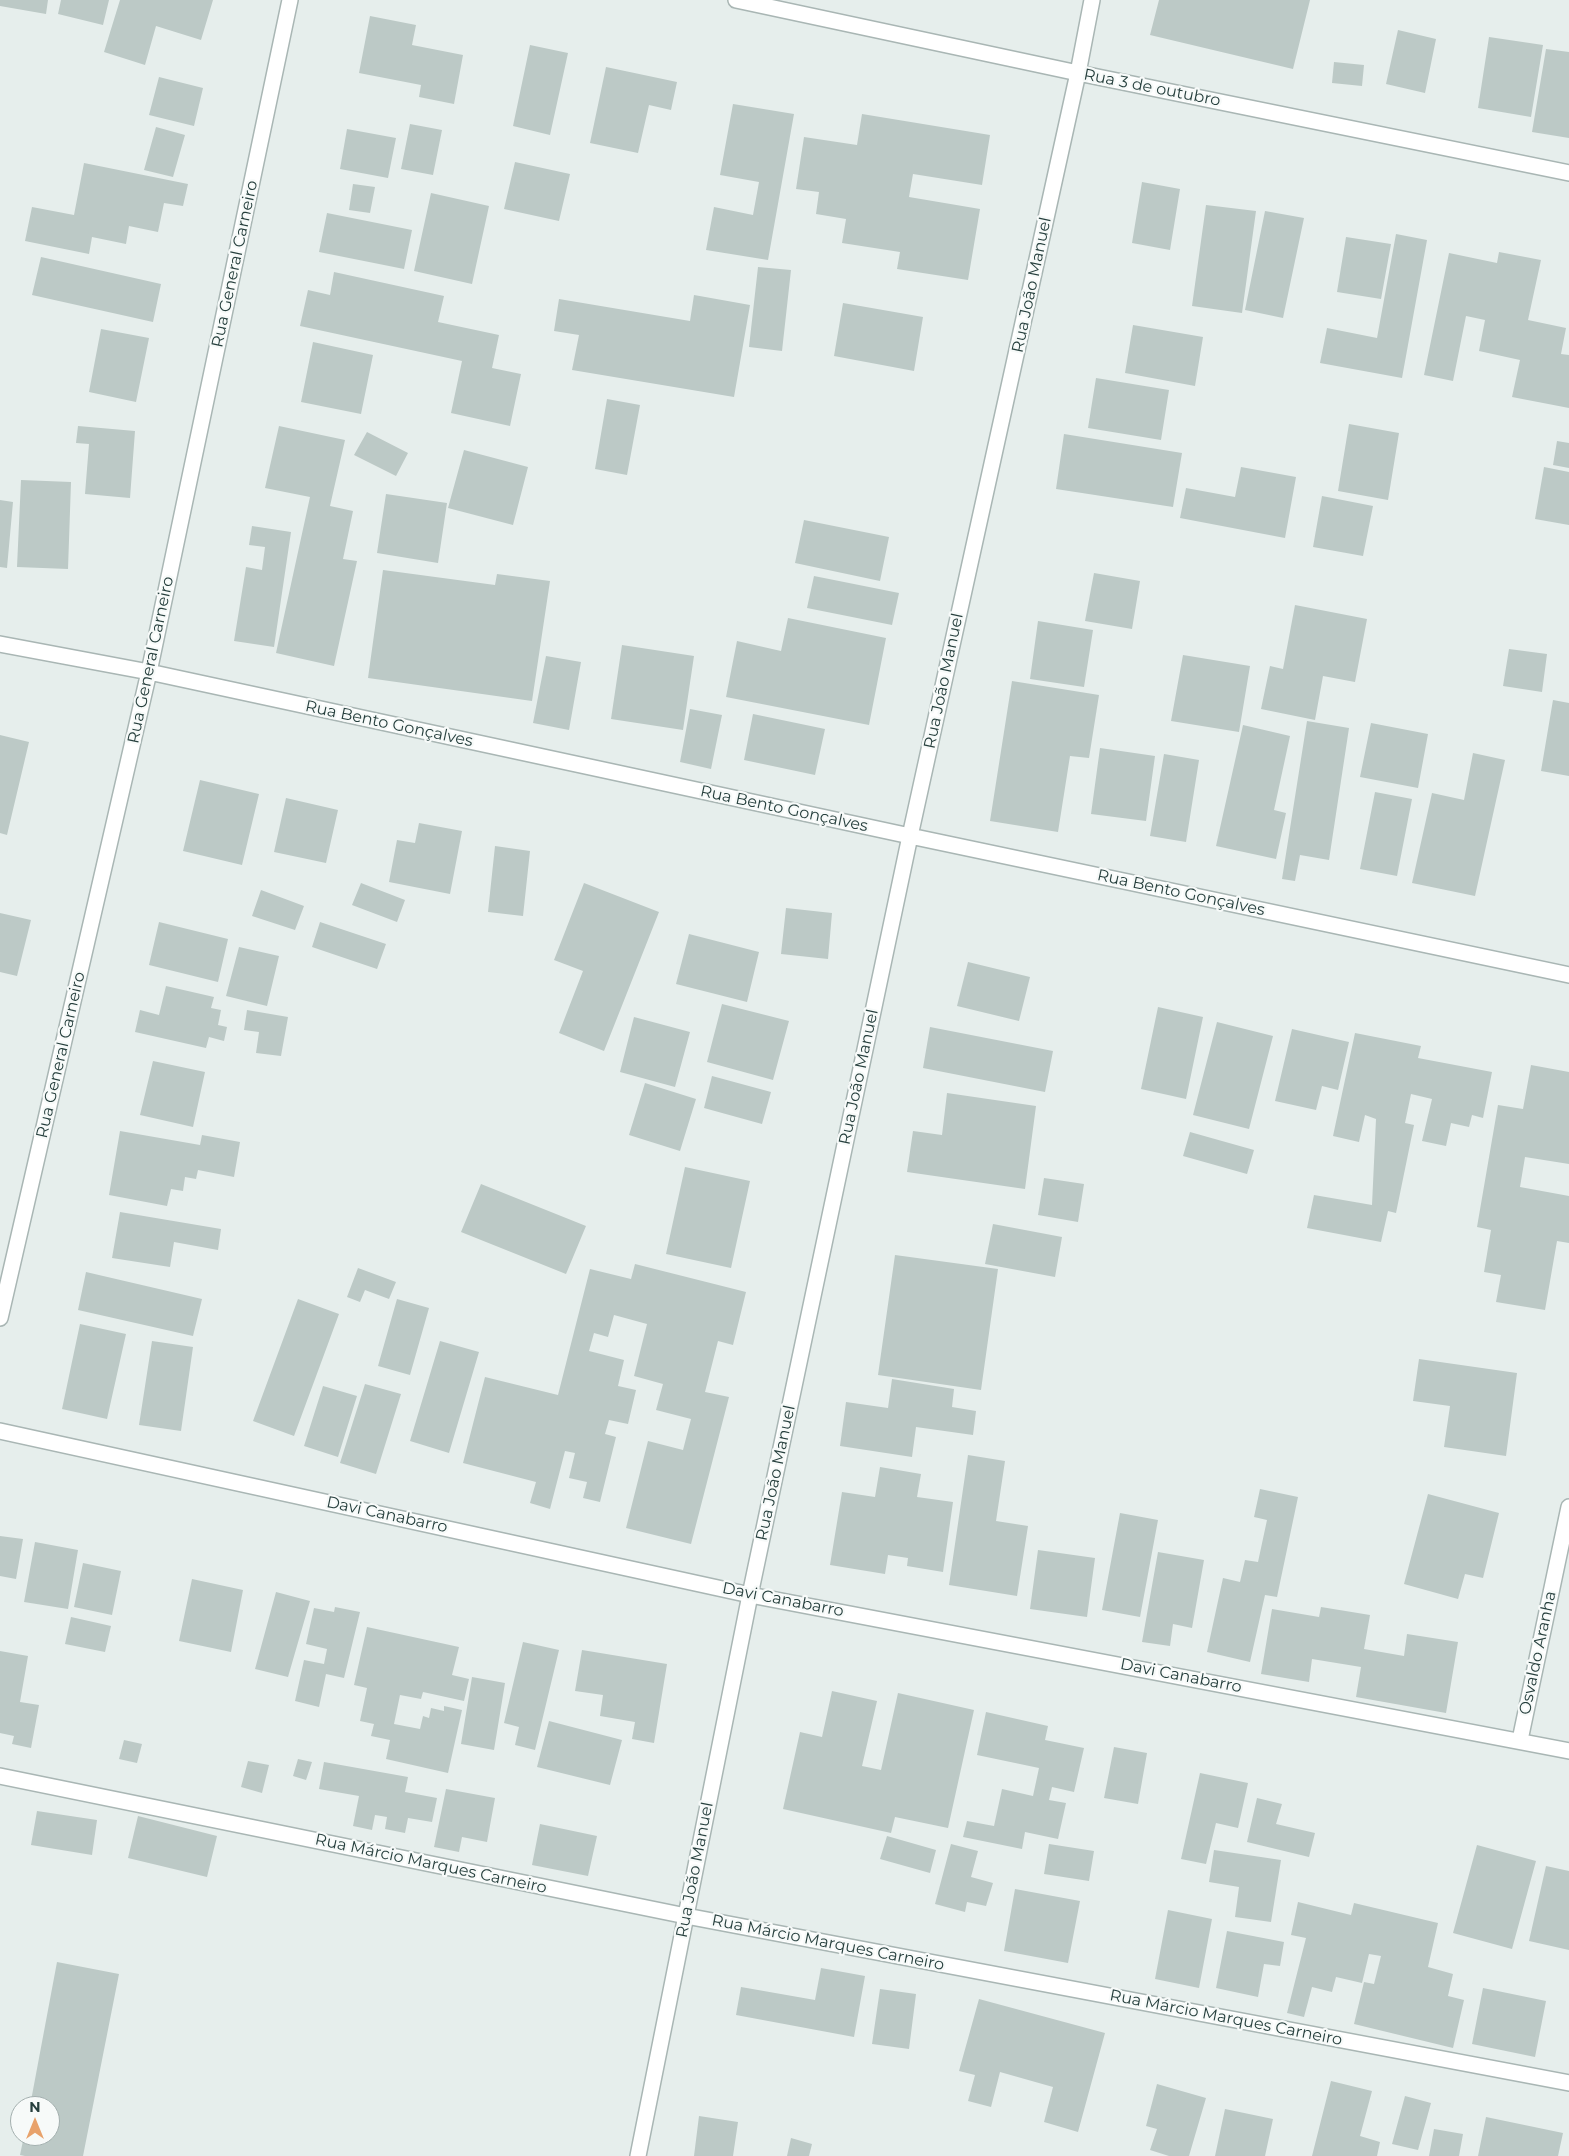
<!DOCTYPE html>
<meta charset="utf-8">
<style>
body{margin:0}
#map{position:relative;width:1569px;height:2156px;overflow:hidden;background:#e6eeec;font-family:Montserrat,sans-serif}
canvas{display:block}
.north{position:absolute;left:10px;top:2096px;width:50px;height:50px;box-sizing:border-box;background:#f7faf9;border:1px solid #a3afae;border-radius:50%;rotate:0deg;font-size:14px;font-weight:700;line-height:20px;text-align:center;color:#263f3d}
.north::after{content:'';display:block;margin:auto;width:18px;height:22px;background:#e8a26b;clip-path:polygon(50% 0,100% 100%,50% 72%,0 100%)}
</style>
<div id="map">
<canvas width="1569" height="2156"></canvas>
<div class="north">N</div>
</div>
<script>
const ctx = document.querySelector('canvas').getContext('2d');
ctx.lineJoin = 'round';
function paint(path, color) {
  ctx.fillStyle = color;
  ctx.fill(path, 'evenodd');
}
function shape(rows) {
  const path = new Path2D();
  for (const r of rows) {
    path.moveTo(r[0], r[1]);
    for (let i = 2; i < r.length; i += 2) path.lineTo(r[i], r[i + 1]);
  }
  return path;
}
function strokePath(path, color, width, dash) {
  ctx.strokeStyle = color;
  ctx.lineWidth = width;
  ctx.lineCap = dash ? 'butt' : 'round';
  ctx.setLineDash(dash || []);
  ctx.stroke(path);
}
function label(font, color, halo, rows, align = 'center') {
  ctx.font = font + ' Montserrat,sans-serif';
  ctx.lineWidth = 4.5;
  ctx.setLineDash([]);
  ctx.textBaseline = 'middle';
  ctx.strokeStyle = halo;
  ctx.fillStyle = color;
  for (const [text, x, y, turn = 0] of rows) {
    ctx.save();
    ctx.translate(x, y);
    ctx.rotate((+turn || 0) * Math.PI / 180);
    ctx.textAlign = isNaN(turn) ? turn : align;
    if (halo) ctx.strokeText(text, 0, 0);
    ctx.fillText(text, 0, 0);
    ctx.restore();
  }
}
paint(shape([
 [0,0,48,0,46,14,0,6],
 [61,0,109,0,103,25,58,14],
 [120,0,213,0,201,40,156,26,145,65,104,52],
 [1159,0,1310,0,1293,69,1150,35],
 [370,16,416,25,412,45,463,55,454,104,419,97,421,85,359,73],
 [1398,30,1436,39,1425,93,1386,84],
 [1489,37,1543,45,1531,117,1478,108],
 [530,45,568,53,550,135,513,126],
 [1546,49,1569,52,1569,138,1532,132],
 [1334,62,1364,65,1362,86,1332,83],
 [606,67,677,82,671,110,649,105,638,153,590,143],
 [159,77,203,88,194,126,149,115],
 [733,104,794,114,768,260,706,250,714,207,753,215,759,182,720,175],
 [862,114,990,135,982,185,913,174,909,197,980,209,968,280,897,269,900,252,842,243,846,219,816,214,819,192,796,189,804,137,857,145],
 [410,124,442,130,433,175,401,169],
 [156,127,185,135,173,177,144,170],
 [347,129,396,138,388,178,340,169],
 [515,162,570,174,559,221,504,209],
 [84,163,188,184,183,206,164,203,158,232,129,226,126,244,92,237,89,254,25,241,32,207,74,215],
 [1142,182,1180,189,1170,250,1132,243],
 [353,184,375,187,370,213,349,210],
 [431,193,489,206,472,284,414,271],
 [1206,205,1256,211,1242,313,1192,306],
 [1265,211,1304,218,1283,318,1245,310],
 [327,213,412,230,404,269,319,252],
 [1396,234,1427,240,1402,378,1320,363,1327,328,1377,338],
 [1346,237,1391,244,1381,299,1337,292],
 [1499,252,1541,260,1528,320,1566,328,1561,354,1569,355,1569,408,1512,397,1520,360,1479,351,1485,320,1466,316,1453,381,1424,375,1449,253,1497,263],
 [41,257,161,284,153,322,32,295],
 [758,267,791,270,782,351,749,347],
 [334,272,444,296,438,322,499,335,492,368,521,374,510,426,451,413,462,361,300,326,308,290,330,295],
 [694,295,750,305,734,397,572,370,579,335,554,331,559,299,690,321],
 [843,303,923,317,914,371,834,356],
 [1133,325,1203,337,1195,386,1125,373],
 [101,329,149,338,136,402,89,392],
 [313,342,373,355,361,414,301,402],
 [1096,378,1169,390,1161,440,1088,428],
 [607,399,640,405,627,475,595,469],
 [1349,424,1399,433,1388,500,1338,491],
 [78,426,135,431,130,498,85,494,89,444,76,443],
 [279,426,345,440,330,506,353,511,343,559,357,561,334,666,276,653,310,497,265,488],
 [367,432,408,453,396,476,354,455],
 [1064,434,1182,453,1173,507,1056,489],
 [1557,441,1569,443,1569,468,1553,465],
 [464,450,528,467,513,525,448,508],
 [1241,467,1296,477,1285,538,1180,518,1186,488,1235,497],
 [1544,467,1569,472,1569,525,1535,519],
 [21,480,71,482,68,569,17,567],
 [386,494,447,503,438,563,377,553],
 [1322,496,1373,506,1363,556,1313,547],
 [0,500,13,502,7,568,0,567],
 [804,520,889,537,880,581,795,563],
 [252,526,291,532,274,647,234,641,246,567,262,570,265,547,249,545],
 [383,570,495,585,497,574,550,581,532,701,368,678],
 [1094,573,1140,581,1132,629,1085,621],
 [814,576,899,593,892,625,807,608],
 [1295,605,1367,619,1355,682,1323,676,1315,720,1261,709,1270,666,1283,669],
 [788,618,886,638,869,725,726,697,737,641,781,651],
 [1038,621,1093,630,1084,687,1030,679],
 [622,645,694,656,683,730,611,719],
 [1509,649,1547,654,1542,692,1503,686],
 [1183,655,1250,666,1239,732,1171,721],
 [546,656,581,662,569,730,533,723],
 [1012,681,1099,695,1089,758,1070,756,1058,832,990,821],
 [1553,700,1569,703,1569,776,1541,771],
 [690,709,722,715,711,769,680,762],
 [753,714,825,729,815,775,744,760],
 [1307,721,1349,728,1329,860,1300,855,1295,881,1282,879],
 [1371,723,1428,734,1418,788,1360,777],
 [1243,725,1290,736,1274,810,1286,813,1276,859,1216,846],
 [0,735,29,742,7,835,0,833],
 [1100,748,1155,756,1146,821,1091,814],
 [1473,753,1505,760,1475,896,1412,883,1432,793,1464,800],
 [1164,754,1199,760,1186,842,1150,836],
 [200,780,259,794,242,865,183,851],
 [1375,792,1412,799,1397,876,1360,869],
 [286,798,338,810,326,863,274,852],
 [419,823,462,831,450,894,389,882,397,840,415,843],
 [495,846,530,851,523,916,488,912],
 [361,883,405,900,397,922,352,905],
 [584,883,659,912,604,1051,559,1033,583,971,554,960],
 [261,890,304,906,295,930,252,916],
 [786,908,832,913,828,959,781,954],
 [0,913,31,920,17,976,0,972],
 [159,922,228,939,218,982,149,965],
 [320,922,386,944,377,969,312,947],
 [689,934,759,952,747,1002,676,984],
 [239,947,279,956,267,1006,226,996],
 [968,962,1030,977,1019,1021,957,1006],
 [166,986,214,997,211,1008,221,1010,218,1025,227,1027,224,1041,209,1037,206,1048,135,1032,140,1010,159,1015],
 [722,1004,789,1021,773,1080,707,1062],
 [1158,1007,1203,1017,1186,1099,1141,1089],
 [247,1010,288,1017,281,1056,256,1053,259,1032,244,1030],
 [634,1017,690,1032,675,1087,620,1072],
 [1217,1022,1273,1036,1249,1129,1193,1115],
 [930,1027,1053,1051,1045,1092,923,1068],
 [1292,1029,1349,1042,1338,1090,1322,1086,1316,1110,1275,1101],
 [1355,1033,1421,1046,1418,1058,1492,1072,1483,1118,1472,1115,1469,1127,1451,1123,1446,1146,1422,1141,1432,1099,1411,1094,1405,1123,1414,1125,1396,1213,1388,1211,1381,1242,1307,1228,1314,1195,1372,1205,1376,1119,1365,1115,1359,1142,1333,1136],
 [153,1061,205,1072,193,1127,140,1115],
 [1531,1065,1569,1072,1569,1164,1525,1157,1520,1187,1569,1196,1569,1243,1557,1241,1545,1310,1496,1302,1501,1275,1484,1272,1491,1230,1477,1227,1498,1105,1523,1109],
 [712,1076,771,1092,762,1124,704,1108],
 [645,1083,696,1099,680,1151,629,1135],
 [947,1093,1036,1106,1025,1189,907,1172,913,1131,942,1135],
 [120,1131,200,1145,202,1135,240,1142,234,1177,198,1170,196,1179,185,1177,183,1191,171,1189,167,1206,109,1195],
 [1190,1132,1254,1150,1247,1174,1183,1156],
 [685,1167,750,1181,731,1268,666,1254],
 [1044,1178,1084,1184,1078,1222,1038,1215],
 [481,1184,586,1226,566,1274,461,1232],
 [120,1212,221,1229,218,1250,174,1242,170,1267,112,1258],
 [993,1224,1062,1237,1055,1277,985,1264],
 [895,1255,998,1269,981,1390,878,1375],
 [635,1264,746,1292,733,1345,718,1341,705,1392,729,1397,691,1544,626,1528,648,1441,683,1450,691,1419,656,1410,663,1384,634,1376,647,1324,614,1315,608,1337,594,1333,589,1351,624,1360,618,1386,636,1390,628,1424,609,1420,605,1434,616,1437,600,1502,583,1498,587,1482,569,1478,575,1453,565,1451,550,1509,530,1503,536,1482,463,1463,485,1377,558,1395,590,1269,631,1279],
 [358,1268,396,1282,389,1299,365,1290,360,1302,347,1297],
 [86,1272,202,1299,193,1336,78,1310],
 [298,1299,339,1314,294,1436,253,1421],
 [397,1299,429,1308,410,1375,378,1366],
 [80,1324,126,1334,107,1419,62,1409],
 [152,1341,193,1347,181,1431,139,1425],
 [440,1341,479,1352,449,1453,410,1441],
 [1419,1359,1517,1373,1506,1456,1444,1447,1450,1406,1413,1401],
 [892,1379,954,1389,952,1407,976,1411,973,1435,916,1427,912,1457,840,1446,846,1402,888,1408],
 [365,1384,401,1394,376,1474,340,1463],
 [323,1386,357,1396,338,1457,304,1446],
 [968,1455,1005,1461,996,1521,1028,1526,1017,1596,949,1585],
 [880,1467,921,1474,917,1497,953,1502,943,1572,907,1566,908,1558,888,1555,885,1574,830,1565,842,1492,875,1497],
 [1260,1489,1298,1497,1277,1597,1265,1595,1250,1662,1207,1652,1223,1578,1240,1582,1245,1560,1258,1562,1267,1520,1254,1517],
 [1428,1494,1499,1513,1483,1578,1465,1574,1458,1599,1404,1584],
 [1120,1513,1158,1520,1140,1617,1102,1610],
 [0,1536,23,1539,16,1579,0,1576],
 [35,1542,78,1550,68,1609,24,1602],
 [1038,1550,1095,1558,1087,1617,1030,1609],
 [1158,1552,1204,1560,1192,1628,1173,1624,1170,1646,1142,1642],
 [83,1563,121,1571,112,1615,74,1607],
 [192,1579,243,1590,231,1652,179,1641],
 [276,1592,310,1601,288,1677,255,1669],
 [335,1607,360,1612,344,1678,326,1674,319,1707,295,1701,304,1660,324,1664,327,1649,306,1644,314,1608,334,1612],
 [1321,1607,1370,1615,1364,1649,1404,1656,1407,1634,1458,1642,1446,1713,1356,1697,1361,1667,1312,1659,1309,1682,1261,1674,1272,1609,1319,1617],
 [71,1617,111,1626,105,1652,65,1644],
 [367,1627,459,1647,452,1675,469,1679,464,1701,423,1692,421,1699,400,1695,394,1724,420,1729,423,1716,429,1718,431,1708,444,1711,444,1706,462,1710,448,1773,386,1759,390,1740,371,1736,374,1724,360,1721,367,1688,354,1685],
 [523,1642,559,1650,535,1750,515,1745,519,1727,504,1723],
 [582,1650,667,1664,654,1743,632,1739,635,1722,600,1716,603,1695,575,1691],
 [0,1651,28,1656,20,1702,39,1705,31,1748,12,1744,14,1736,0,1733],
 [472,1677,505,1683,494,1750,461,1744],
 [832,1691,877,1701,862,1766,881,1770,898,1693,974,1710,948,1828,895,1817,891,1833,783,1809,800,1732,822,1737],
 [986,1712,1048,1726,1045,1740,1084,1748,1074,1792,1052,1787,1049,1800,1066,1803,1058,1839,1025,1832,1022,1849,963,1837,967,1821,994,1826,1002,1789,1033,1796,1039,1768,977,1755],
 [549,1721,622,1740,610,1785,537,1767],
 [124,1740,142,1744,137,1763,119,1759],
 [1114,1747,1147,1753,1138,1804,1104,1798],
 [298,1759,312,1762,306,1780,293,1776],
 [248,1761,269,1765,262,1793,241,1787],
 [324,1762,408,1777,405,1792,437,1798,432,1822,408,1818,405,1833,385,1829,387,1817,375,1815,372,1830,353,1826,359,1796,319,1789],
 [1200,1773,1248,1783,1238,1828,1216,1823,1206,1864,1181,1859],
 [446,1789,495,1798,487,1842,462,1837,459,1852,434,1847],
 [1257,1798,1282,1804,1276,1824,1315,1833,1309,1857,1247,1842],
 [37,1811,97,1820,92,1855,31,1845],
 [138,1816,217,1836,207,1877,128,1858],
 [540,1824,597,1836,588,1876,532,1865],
 [887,1836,936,1850,930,1873,880,1859],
 [951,1844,978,1851,971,1877,993,1883,986,1906,967,1902,965,1912,935,1904],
 [1049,1844,1094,1851,1089,1881,1044,1874],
 [1477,1845,1536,1861,1512,1949,1453,1933],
 [1214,1850,1281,1860,1271,1922,1235,1917,1239,1887,1209,1882],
 [1546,1866,1569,1871,1569,1950,1529,1941],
 [1015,1889,1080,1901,1068,1963,1004,1951],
 [1298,1902,1351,1915,1354,1903,1438,1923,1428,1967,1453,1974,1448,1996,1464,2000,1453,2048,1354,2024,1364,1982,1374,1984,1381,1956,1369,1954,1362,1983,1336,1977,1332,1992,1312,1987,1304,2017,1287,2013,1306,1938,1291,1935],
 [1168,1910,1212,1919,1199,1988,1155,1979],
 [1227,1931,1284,1942,1280,1966,1264,1964,1258,1997,1216,1988],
 [57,1962,119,1974,83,2156,25,2156,20,2155,24,2136,50,2136,50,2106,30,2106],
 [821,1968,865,1976,854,2037,736,2015,741,1987,815,2000],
 [1483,1988,1546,2001,1535,2057,1472,2044],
 [880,1989,916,1994,909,2049,872,2044],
 [979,1999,1105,2033,1078,2132,1044,2122,1053,2087,1000,2072,991,2107,968,2101,975,2075,959,2071],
 [1331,2081,1372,2091,1360,2136,1380,2142,1377,2156,1312,2156],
 [1157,2084,1206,2098,1189,2156,1169,2156,1150,2150,1157,2129,1146,2126],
 [1405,2096,1431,2103,1418,2150,1392,2144],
 [1225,2109,1273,2119,1265,2156,1215,2156],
 [699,2116,738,2122,733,2156,694,2156],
 [1486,2117,1563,2133,1558,2156,1478,2156],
 [1434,2129,1463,2134,1459,2156,1429,2156],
 [791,2138,812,2144,809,2156,787,2156]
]), '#bcc9c6');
const minor = shape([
 [736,0,1078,73,1569,173],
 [0,644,149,672,910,836,1569,975],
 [0,1318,149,672,290,0],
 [0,1431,750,1595,1569,1751],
 [1520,1740,1569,1507],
 [0,1776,686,1916,1569,2083],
 [638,2156,750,1595,910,836,1078,73,1092,0]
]);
strokePath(minor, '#a9b6b4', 18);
strokePath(minor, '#fff', 15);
label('16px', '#263f3d', '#f7faf9', [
 ["Rua 3 de outubro",1152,88,11],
 ["Rua General Carneiro",235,264,-78],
 ["Rua João Manuel",1032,285,-78],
 ["Rua General Carneiro",151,660,-78],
 ["Rua João Manuel",944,681,-78],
 ["Rua Bento Gonçalves",389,724,12],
 ["Rua Bento Gonçalves",784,809,12],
 ["Rua Bento Gonçalves",1181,893,12],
 ["Rua General Carneiro",61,1055,-77],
 ["Rua João Manuel",859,1077,-78],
 ["Rua João Manuel",776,1473,-78],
 ["Davi Canabarro",387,1515,12],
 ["Davi Canabarro",783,1600,11],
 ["Osvaldo Aranha",1538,1653,-78],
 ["Davi Canabarro",1181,1676,11],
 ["Rua Márcio Marques Carneiro",431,1864,12],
 ["Rua João Manuel",695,1870,-79],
 ["Rua Márcio Marques Carneiro",828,1943,11],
 ["Rua Márcio Marques Carneiro",1226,2018,11]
]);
</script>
